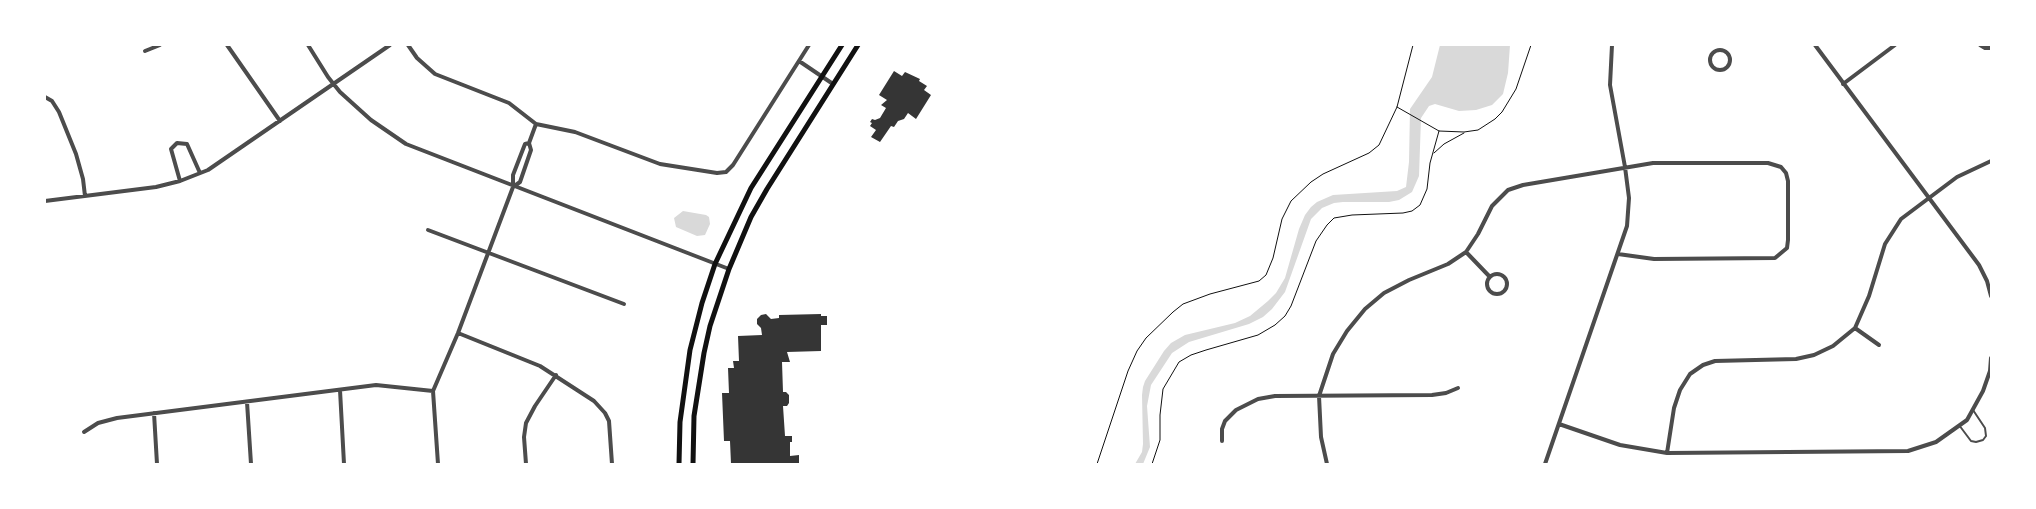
<!DOCTYPE html>
<style>
body{margin:0}
#map{position:relative;width:2036px;height:509px;overflow:hidden;background:#fff;font-family:Signika,sans-serif}
canvas{display:block}
.frame{position:absolute;inset:0;border:46px solid #fff;pointer-events:none}
</style>
<div id="map">
<canvas width="2036" height="509"></canvas>
<div class="frame"></div>
</div>
<script>
const ctx = document.querySelector('canvas').getContext('2d');
ctx.lineJoin = 'round';
function paint(path, color) {
  ctx.fillStyle = color;
  ctx.fill(path, 'evenodd');
}
function shape(rows) {
  const path = new Path2D();
  for (const r of rows) {
    if (r.length === 3) {
      path.moveTo(r[0] + r[2], r[1]);
      path.arc(r[0], r[1], r[2], 0, 2 * Math.PI);
      continue;
    }
    path.moveTo(r[0], r[1]);
    for (let i = 2; i < r.length; i += 2) path.lineTo(r[i], r[i + 1]);
  }
  return path;
}
function strokePath(path, color, width, dash) {
  ctx.strokeStyle = color;
  ctx.lineWidth = width;
  ctx.lineCap = dash ? 'butt' : 'round';
  ctx.setLineDash(dash || []);
  ctx.stroke(path);
}
paint(shape([
 [1440,45,1510,45,1508,73,1503,94,1492,105,1476,110,1459,111,1435,104,1429,106,1421,118,1419,176,1412,192,1399,200,1389,202,1343,202,1334,203,1322,208,1311,219,1285,292,1272,309,1263,317,1249,324,1189,342,1172,353,1151,385,1147,406,1150,447,1143,464,1135,464,1142,452,1143,444,1142,395,1143,387,1145,381,1164,351,1171,343,1185,335,1235,323,1250,316,1268,301,1276,293,1285,278,1299,229,1305,215,1311,207,1317,202,1333,195,1397,191,1406,187,1409,162,1410,109,1432,77],
 [683,211,706,215,709,217,710,224,705,235,697,236,676,227,674,218]
]), '#d9d9d9');
paint(shape([
 [894,71,902,76,905,72,920,79,919,81,927,86,924,90,931,95,916,119,908,113,904,119,898,121,894,127,891,126,880,142,871,137,876,130,870,126,872,123,870,122,872,119,875,120,880,118,886,108,881,105,887,100,879,95],
 [766,314,771,319,779,318,779,315,821,314,821,316,827,316,827,325,821,325,821,351,787,352,790,362,782,362,783,392,786,392,789,395,789,403,787,406,783,406,785,436,792,436,792,442,790,442,790,456,799,455,799,464,731,464,730,441,724,441,722,393,729,393,728,368,734,368,733,361,739,361,738,336,762,335,761,328,757,324,757,319,761,315]
]), '#353535');
strokePath(shape([
 [1397,107,1439,131,1464,132,1478,130,1495,119,1502,112,1516,89,1531,45],
 [1434,153,1444,144,1464,133],
 [1097,464,1128,371,1137,351,1146,338,1173,312,1183,304,1210,294,1259,281,1266,275,1273,258,1282,219,1291,201,1311,182,1323,174,1369,153,1379,145,1397,107,1413,45],
 [1152,464,1160,440,1160,415,1163,389,1179,362,1191,355,1206,350,1258,335,1275,325,1285,316,1291,306,1316,241,1327,225,1334,218,1352,215,1403,213,1412,211,1420,205,1427,189,1430,163,1439,131]
]), '#111', 1);
strokePath(shape([
 [1959,425,1971,441,1976,442,1983,440,1986,436,1985,428,1973,410]
]), '#4c4c4c', 2);
strokePath(shape([
 [227,45,280,121],
 [308,45,328,77,340,92,371,120,406,144,729,269],
 [408,45,417,58,435,74,509,103,536,124,575,132,660,164,717,173,726,172,733,165,809,45],
 [1815,45,1979,265,1987,281,1991,296],
 [1980,45,1985,48,1991,48],
 [1720,60,10],
 [145,51,160,45],
 [799,61,833,84],
 [1843,84,1895,45],
 [45,97,52,101,59,112,76,154,83,179,85,196],
 [180,181,171,149,177,143,187,144,200,173],
 [513,187,513,175,525,144,529,143,536,124],
 [45,201,156,187,180,181,208,170,390,45],
 [428,230,624,304],
 [1466,252,1490,277],
 [1497,284,10],
 [1855,328,1879,345],
 [458,333,540,366,594,401,605,413,609,421,612,464],
 [340,390,344,464],
 [247,402,251,464],
 [154,413,157,464],
 [1559,424,1620,445,1667,453,1908,451,1936,442,1967,420,1983,391,1990,371,1991,358],
 [84,432,98,423,117,418,376,385,433,391],
 [1222,441,1222,429,1225,421,1236,410,1258,399,1275,396,1432,395,1446,393,1458,388],
 [1667,453,1674,408,1680,390,1690,374,1703,365,1715,361,1796,359,1814,355,1833,346,1855,328,1869,296,1885,244,1901,219,1957,177,1991,161],
 [438,464,433,391,458,333,513,187,520,182,531,150,529,143],
 [526,464,524,437,526,423,535,406,556,375],
 [1327,464,1321,437,1319,396,1333,354,1347,331,1365,309,1384,293,1409,280,1448,264,1466,252,1478,234,1492,206,1508,190,1523,185,1653,163,1768,163,1781,167,1786,173,1788,181,1788,240,1787,248,1775,258,1654,259,1618,254],
 [1545,464,1627,226,1629,198,1625,167,1610,85,1612,45]
]), '#4c4c4c', 4);
strokePath(shape([
 [679,464,680,422,690,350,702,303,715,264,751,188,842,45],
 [693,464,694,416,704,353,710,326,729,269,751,217,767,189,858,45]
]), '#111', 5);
</script>
